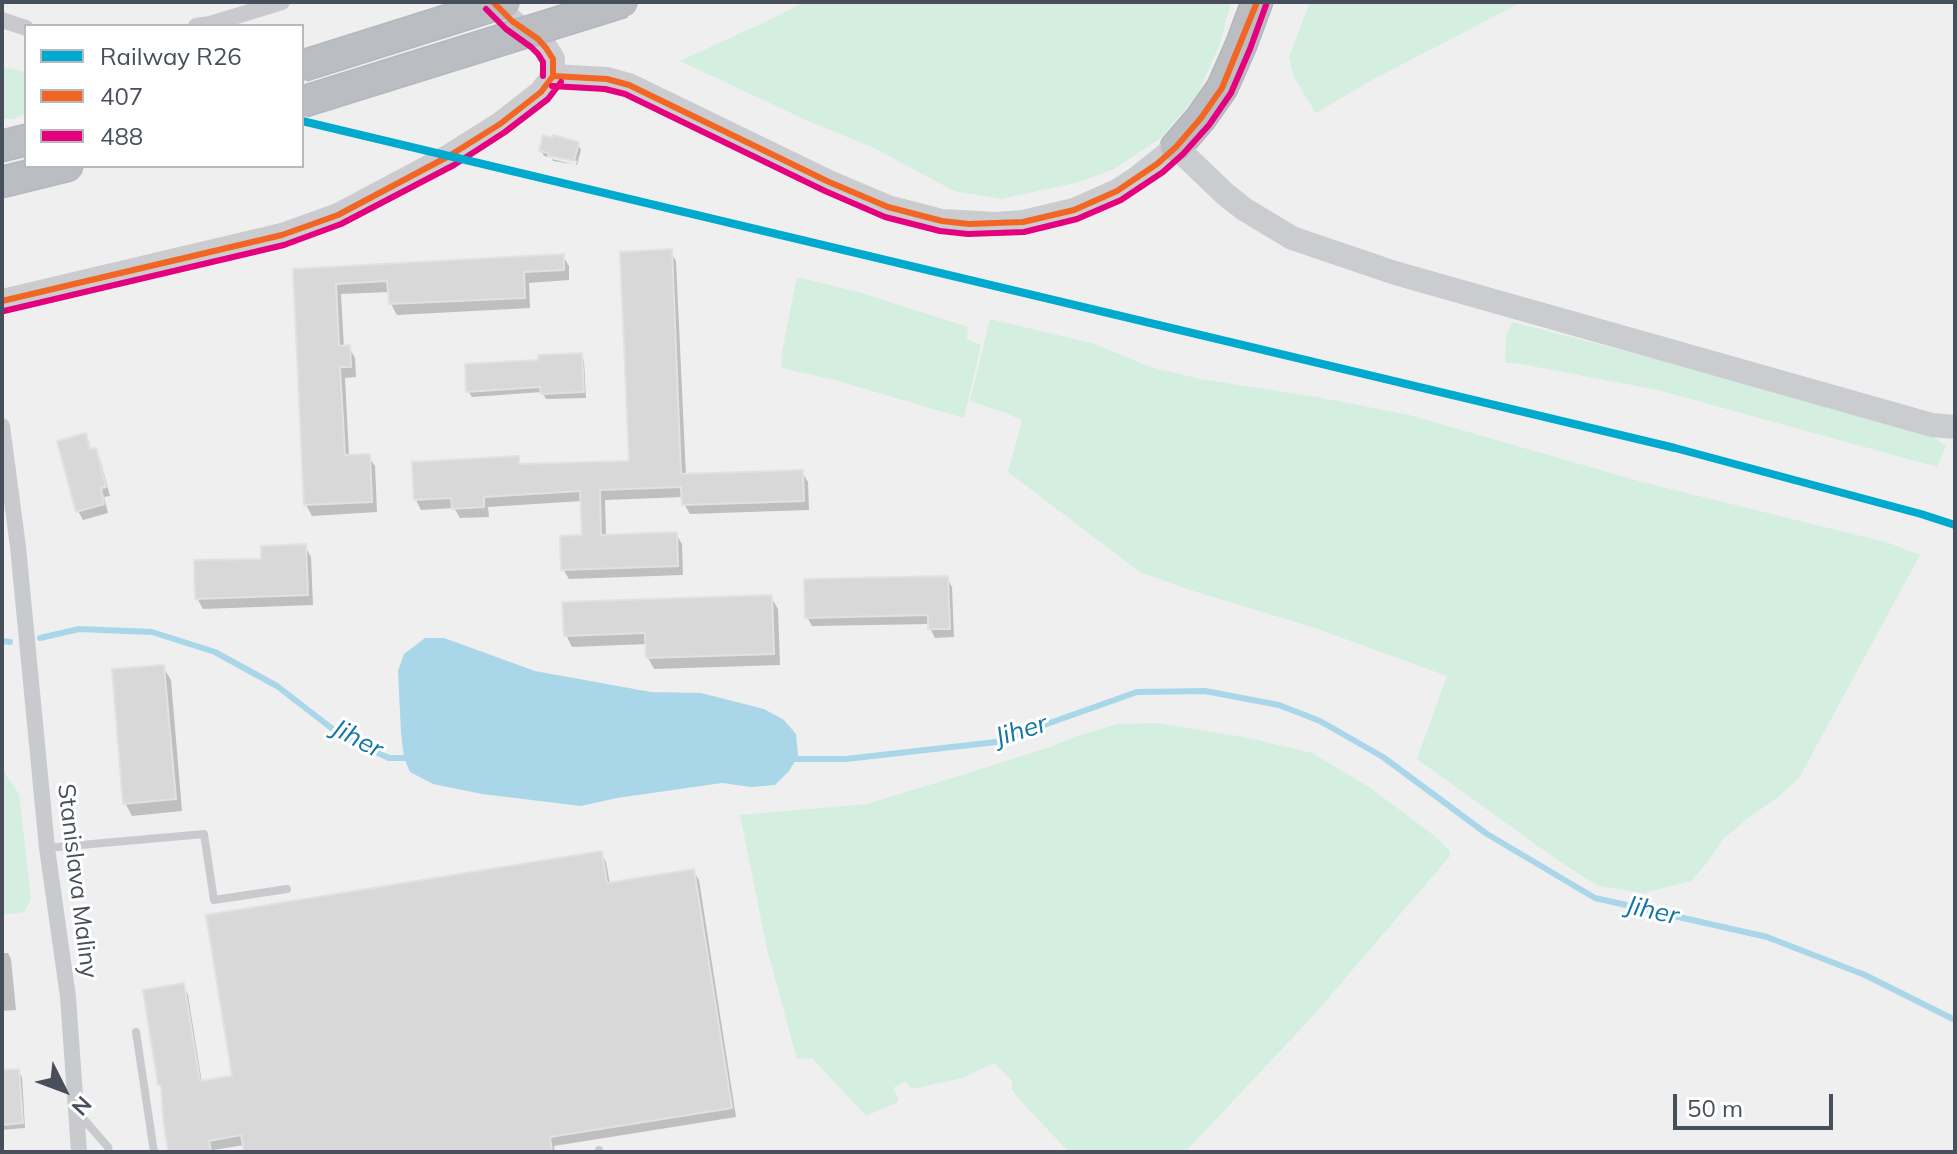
<!DOCTYPE html>
<style>
body{margin:0}
#map{position:relative;width:1957px;height:1154px;overflow:hidden;background:#efefef;font-family:Mulish,sans-serif}
canvas{display:block}
.frame{position:absolute;inset:0;border:4px solid #474f5a;pointer-events:none}
.legend{position:absolute;left:24px;top:24px;width:280px;height:144px;box-sizing:border-box;background:#fff;border:2px solid #b5b9bd;margin:0;padding:10px 14px;list-style:none;font-size:24px;color:#474f5a}
.legend li{display:flex;align-items:center;gap:16px;height:40px}
.legend b{width:40px;border:2px solid #b5b9bd}
.north{position:absolute;left:24px;top:1050px;width:80px;height:80px;-webkit-text-stroke:6px #fff;paint-order:stroke;rotate:132deg;font-size:22px;font-weight:700;line-height:32px;text-align:center;color:#474f5a}
.north::after{content:'';display:block;margin:auto;width:28px;height:36px;background:#474f5a;clip-path:polygon(50% 0,100% 100%,50% 72%,0 100%)}
.scale{position:absolute;left:1673px;top:1094px;width:160px;height:36px;box-sizing:border-box;border:4px solid #474f5a;border-top:0;padding-left:10px;font-size:24px;line-height:28px;white-space:nowrap;color:#474f5a;-webkit-text-stroke:6px #fff;paint-order:stroke}
</style>
<div id="map">
<canvas width="1957" height="1154"></canvas>
<div class="frame"></div>
<ul class="legend">
<li><b style="height:10px;background:#00a9ce"></b>Railway R26</li>
<li><b style="height:10px;background:#f26522"></b>407</li>
<li><b style="height:10px;background:#e5007d"></b>488</li>
</ul>
<div class="north">N</div>
<div class="scale">50 m</div>
</div>
<script>
const ctx = document.querySelector('canvas').getContext('2d');
ctx.lineJoin = 'round';
function paint(path, color) {
  ctx.fillStyle = color;
  ctx.fill(path, 'evenodd');
}
function shape(rows) {
  const path = new Path2D();
  for (const r of rows) {
    path.moveTo(r[0], r[1]);
    for (let i = 2; i < r.length; i += 2) path.lineTo(r[i], r[i + 1]);
  }
  return path;
}
function strokePath(path, color, width, dash) {
  ctx.strokeStyle = color;
  ctx.lineWidth = width;
  ctx.lineCap = dash ? 'butt' : 'round';
  ctx.setLineDash(dash || []);
  ctx.stroke(path);
}
function label(font, color, halo, rows, align = 'center') {
  ctx.font = font + ' Mulish,sans-serif';
  ctx.lineWidth = 6;
  ctx.setLineDash([]);
  ctx.textBaseline = 'middle';
  ctx.strokeStyle = halo;
  ctx.fillStyle = color;
  for (const [text, x, y, turn = 0] of rows) {
    ctx.save();
    ctx.translate(x, y);
    ctx.rotate((+turn || 0) * Math.PI / 180);
    ctx.textAlign = isNaN(turn) ? turn : align;
    if (halo) ctx.strokeText(text, 0, 0);
    ctx.fillText(text, 0, 0);
    ctx.restore();
  }
}
paint(shape([
 [804,2,1231,2,1220,44,1197,95,1161,138,1114,169,1079,182,1001,199,954,191,874,148,808,121,680,61,767,21],
 [1310,2,1522,2,1372,80,1316,113,1294,78,1289,57],
 [2,67,26,72,26,113,14,119,2,119],
 [797,277,858,292,968,327,967,339,981,345,964,418,835,380,781,368,782,351],
 [990,319,1095,344,1150,367,1200,379,1317,397,1409,415,1642,482,1889,543,1920,555,1799,778,1777,798,1748,818,1723,839,1706,864,1691,881,1644,893,1598,886,1559,861,1417,759,1447,676,1315,628,1187,589,1140,572,1008,472,1022,421,1009,414,970,401],
 [1513,322,1686,367,1932,436,1946,446,1937,467,1658,390,1515,363,1505,363,1506,335],
 [1156,723,1244,737,1312,753,1369,787,1432,834,1450,851,1450,856,1313,1016,1185,1152,1069,1152,1028,1109,1012,1090,1012,1081,994,1063,963,1078,911,1089,906,1081,893,1088,898,1097,898,1102,866,1116,812,1058,797,1059,767,949,740,815,867,804,959,776,1053,746,1074,737,1118,724],
 [2,769,19,794,31,900,24,912,2,915]
]), '#d4eee0');
paint(shape([
 [425,638,444,638,535,671,651,692,701,693,764,709,784,720,796,734,798,756,789,771,775,785,751,787,722,783,617,798,581,806,482,794,433,784,410,772,404,758,401,733,398,671,404,654]
]), '#aad6ea');
paint(shape([
 [578,144,581,150,577,165,553,161,552,159,576,165,577,161,548,154,548,157,544,156,541,150],
 [670,251,676,261,686,476,802,472,808,482,809,510,690,514,684,504,684,497,605,500,606,536,676,534,682,544,683,575,569,579,563,569,584,537,582,501,488,507,489,517,460,518,454,508,421,510,416,500,518,458,522,466,631,463],
 [563,256,569,266,569,280,529,283,530,308,397,315,391,304,390,292,341,294,344,348,349,347,355,358,356,377,345,378,349,456,368,456,375,466,377,512,312,516,306,505,296,270],
 [581,355,584,361,586,398,546,399,542,392,472,397,468,391,540,362],
 [85,436,92,451,95,450,100,459,110,496,104,497,108,513,83,520,78,511],
 [305,546,311,557,313,605,203,609,197,598],
 [947,578,952,587,954,637,935,638,930,628,930,624,812,626,807,617],
 [771,597,778,609,780,665,654,669,648,658,647,644,572,647,566,635],
 [163,667,171,680,182,811,132,816,125,803],
 [601,853,606,862,610,885,693,871,699,880,736,1117,554,1146,555,1152,246,1152,245,1145,213,1150,213,1152,170,1152,164,1091,160,1085,183,985,188,995,202,1083,234,1078],
 [2,953,8,953,11,959,16,1010,2,1011],
 [18,1071,22,1077,25,1128,2,1130,2,1072]
]), '#0003');
strokePath(shape([
 [40,638,79,629,152,632,215,652,277,686,343,737,389,758,412,758],
 [2,641,10,642],
 [791,759,846,759,996,742,1137,692,1205,691,1279,705,1320,721,1383,757,1487,834,1595,898,1767,937,1865,975,1955,1020]
]), '#aad6ea', 6);
const building = shape([
 [543,135,552,138,553,135,579,142,574,161,548,156,549,153,539,151,543,135],
 [672,249,681,474,803,470,804,501,682,505,681,487,600,490,601,535,677,532,678,566,561,570,560,536,582,535,580,491,484,497,484,507,452,509,451,498,414,500,412,462,519,456,519,464,629,461,620,252,672,249],
 [564,254,564,270,524,272,525,298,389,304,387,281,336,284,339,346,350,345,351,367,340,367,345,455,370,454,372,502,304,505,293,269,564,254],
 [582,353,584,392,541,394,540,387,466,392,465,364,538,360,538,355,582,353],
 [86,433,90,449,96,448,106,487,101,488,104,504,76,512,57,441,86,433],
 [306,544,308,595,195,599,194,560,261,559,261,546,306,544],
 [948,576,950,629,928,629,928,615,805,618,804,579,948,576],
 [772,595,774,654,646,658,645,633,564,636,562,602,772,595],
 [164,665,176,799,123,804,112,669,164,665],
 [602,851,607,883,694,869,732,1108,550,1137,552,1152,244,1152,241,1135,209,1141,211,1152,168,1152,163,1116,161,1085,158,1085,143,990,184,983,200,1081,232,1076,206,915,602,851],
 [19,1069,23,1123,2,1125,2,1070,19,1069]
]);
paint(building, '#d8d8d9');
strokePath(building, '#e0e1e2', 2);
const highway = shape([
 [2,146,26,140],
 [1176,147,1201,118,1222,88,1241,45,1257,2],
 [2,182,67,166]
]);
strokePath(highway, '#b4b7be', 33);
strokePath(shape([
 [47,848,204,834,214,900,287,889],
 [136,1032,154,1152],
 [80,1115,108,1147,109,1152],
 [599,1150,599,1152]
]), '#c9cacd', 8);
strokePath(shape([
 [2,20,26,28],
 [196,26,210,24,282,2],
 [2,426,18,547,47,848,68,997,79,1152]
]), '#c9cacd', 16);
strokePath(shape([
 [493,2,512,21,538,39,546,48,553,59,553,76],
 [553,76,607,79,629,85,829,182,888,207,942,221,997,224,1023,222,1074,210,1117,191,1137,178,1176,147,1225,194,1244,209,1292,238,1395,273,1932,425,1955,427],
 [2,301,282,235,338,215,449,156,500,124,541,92,553,76]
]), '#cacccf', 24);
strokePath(highway, '#babec3', 30);
const highwayBridge = shape([
 [302,66,505,2],
 [302,102,623,2]
]);
strokePath(highwayBridge, '#b4b7be', 33, []);
strokePath(highwayBridge, '#babec3', 30);
strokePath(shape([
 [493,2,512,21,538,39,546,48,553,59,553,76],
 [553,76,607,79,629,85,829,182,888,207,942,221,969,224,1023,222,1074,210,1117,191,1157,164,1176,147,1201,118,1222,88,1257,2],
 [2,301,282,235,338,215,449,156,500,124,541,92,553,76]
]), '#f26522', 6);
strokePath(shape([
 [486,9,506,29,531,47,538,54,543,62,543,76],
 [552,86,605,89,625,94,825,191,885,217,940,231,968,234,1024,232,1077,219,1121,200,1163,172,1183,154,1209,125,1231,93,1250,49,1266,5],
 [4,311,284,245,341,224,454,165,505,132,548,99,561,82]
]), '#e5007d', 6);
strokePath(shape([
 [302,121,1675,448,1921,514,1955,525]
]), '#00a9ce', 8);
label('24px', '#474f5a', '#fff', [
 ["Stanislava Maliny",77,881,83]
]);
label('italic 26px', '#1276a2', '#fff', [
 ["Jiher",1021,731,-17],
 ["Jiher",357,739,28],
 ["Jiher",1652,911,13]
]);
</script>
